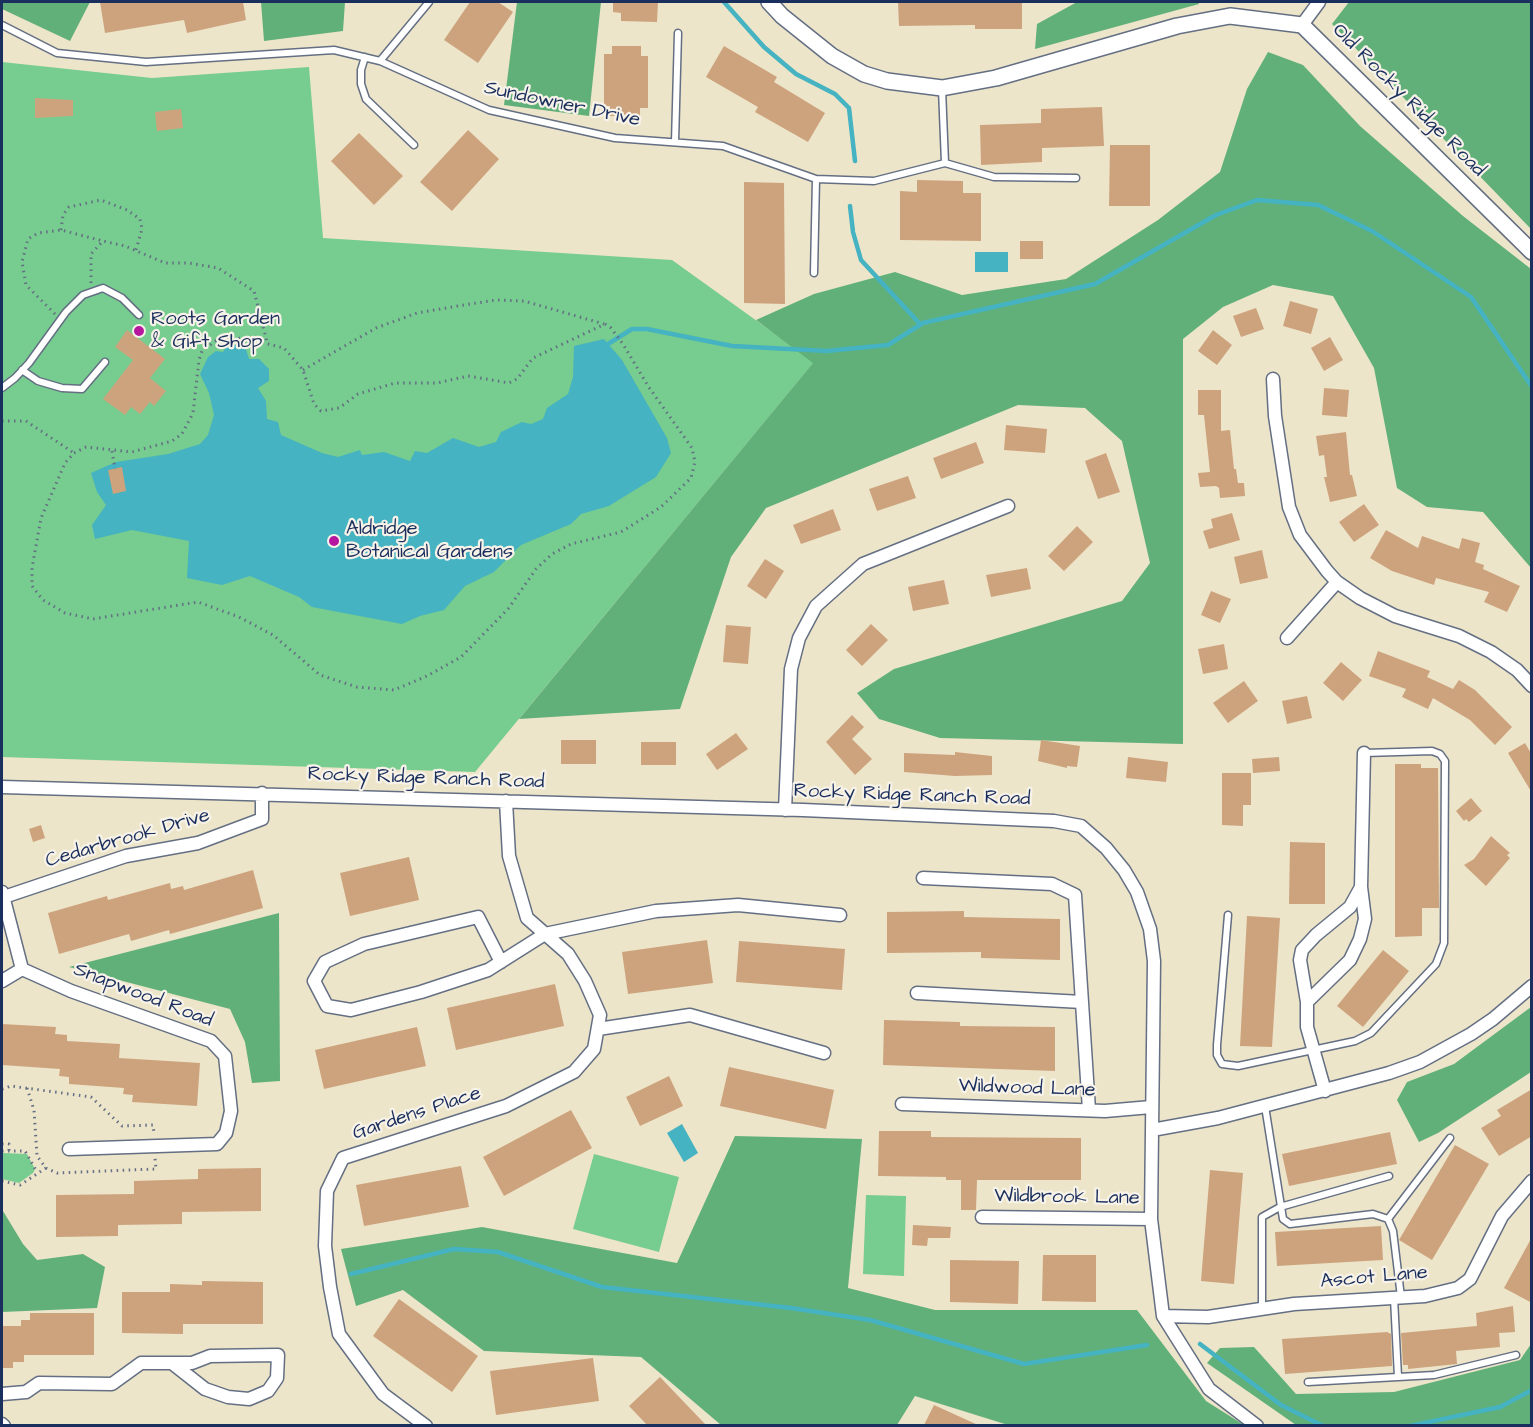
<!DOCTYPE html>
<style>
body{margin:0}
#map{position:relative;width:1533px;height:1427px;overflow:hidden;background:#ede5c9;font-family:"Architects Daughter",sans-serif}
canvas{display:block}
.frame{position:absolute;inset:0;border:3px solid #1b2f5e;pointer-events:none}
</style>
<div id="map">
<canvas width="1533" height="1427"></canvas>
<div class="frame"></div>
</div>
<script>
const ctx = document.querySelector('canvas').getContext('2d');
ctx.lineJoin = 'round';
function paint(path, color) {
  ctx.fillStyle = color;
  ctx.fill(path, 'evenodd');
}
function shape(rows) {
  const path = new Path2D();
  for (const r of rows) {
    path.moveTo(r[0], r[1]);
    for (let i = 2; i < r.length; i += 2) path.lineTo(r[i], r[i + 1]);
  }
  return path;
}
function strokePath(path, color, width, dash) {
  ctx.strokeStyle = color;
  ctx.lineWidth = width;
  ctx.lineCap = dash ? 'butt' : 'round';
  ctx.setLineDash(dash || []);
  ctx.stroke(path);
}
function label(font, color, halo, rows, align = 'center') {
  ctx.font = font + ' "Architects Daughter",sans-serif';
  ctx.lineWidth = 4.5;
  ctx.setLineDash([]);
  ctx.textBaseline = 'middle';
  ctx.strokeStyle = halo;
  ctx.fillStyle = color;
  for (const [text, x, y, turn = 0] of rows) {
    ctx.save();
    ctx.translate(x, y);
    ctx.rotate((+turn || 0) * Math.PI / 180);
    ctx.textAlign = isNaN(turn) ? turn : align;
    if (halo) ctx.strokeText(text, 0, 0);
    ctx.fillText(text, 0, 0);
    ctx.restore();
  }
}
paint(shape([
 [2,62,152,78,309,67,323,238,672,260,814,362,475,772,2,757],
 [2,1153,27,1154,35,1169,33,1173,19,1183,2,1179],
 [594,1154,679,1177,659,1252,573,1229],
 [866,1195,906,1196,904,1276,863,1274]
]), '#77cc8f');
paint(shape([
 [2,2,90,2,70,41,2,9],
 [261,2,345,2,343,31,264,41],
 [517,2,601,2,589,116,504,105],
 [1077,2,1198,2,1199,4,1035,49,1037,24],
 [1349,2,1531,2,1531,229,1332,24],
 [1268,52,1303,65,1360,126,1463,216,1531,269,1531,568,1483,512,1427,507,1397,488,1374,368,1333,296,1273,285,1223,307,1183,339,1183,744,940,738,879,719,857,693,894,669,1122,601,1150,563,1122,441,1085,408,1018,405,766,508,731,557,680,709,519,719,813,363,756,320,814,294,895,272,962,295,1066,279,1158,220,1220,172,1247,89],
 [279,913,280,1081,252,1083,245,1042,230,1009,69,967],
 [1531,1007,1531,1072,1438,1133,1419,1142,1397,1100,1407,1082,1454,1064],
 [735,1136,862,1139,848,1288,935,1310,1137,1310,1206,1401,1244,1425,1008,1425,915,1396,897,1425,721,1425,641,1357,484,1351,403,1290,356,1306,341,1249,482,1227,677,1263],
 [3,1211,23,1244,37,1260,83,1254,105,1267,97,1308,2,1312],
 [1531,1344,1531,1425,1296,1425,1207,1363,1220,1348,1254,1347,1296,1394,1394,1392,1520,1360]
]), '#61b07a');
paint(shape([
 [975,252,1008,252,1008,272,975,272],
 [604,339,622,360,667,438,671,453,656,477,609,506,581,514,571,524,521,545,494,572,465,586,444,610,420,616,402,624,312,607,299,597,250,576,222,585,187,578,189,541,132,530,95,539,92,525,106,505,97,492,91,473,116,462,168,454,200,444,208,435,214,415,209,393,200,374,208,357,216,351,223,352,228,344,245,346,249,359,259,359,269,369,269,381,258,388,266,401,267,419,278,422,281,435,322,453,338,457,360,450,362,455,384,452,410,461,415,451,427,453,453,438,479,447,496,442,501,432,522,422,531,424,543,419,547,408,568,394,573,377,574,346],
 [682,1124,698,1153,684,1162,667,1133]
]), '#45b3c1');
strokePath(shape([
 [724,2,764,47,796,74,835,94,849,108,855,161],
 [850,206,853,232,861,260,920,324],
 [608,344,632,329,647,329,732,346,827,351,888,345,923,323,1095,284,1216,215,1257,200,1318,205,1372,231,1471,297,1532,387],
 [351,1274,454,1249,498,1252,602,1287,791,1308,870,1320,1024,1364,1147,1345],
 [1200,1344,1281,1405,1323,1426],
 [1410,1426,1500,1407,1532,1390]
]), '#45b3c1', 4.5);
paint(shape([
 [100,2,243,2,246,20,187,33,184,20,105,33],
 [470,2,498,2,513,12,478,63,444,40],
 [613,2,658,2,657,22,621,21,621,13,613,12],
 [898,2,1022,2,1022,29,975,29,975,25,899,26],
 [612,46,641,46,641,56,648,56,648,108,640,108,640,116,610,116,610,106,604,106,604,54,612,54],
 [724,46,777,77,774,82,825,113,808,142,755,112,758,107,706,77],
 [35,98,73,100,73,116,35,118],
 [1102,107,1104,146,1042,148,1042,162,981,165,980,125,1041,123,1041,109],
 [181,109,183,128,157,131,155,112],
 [468,130,499,159,452,211,420,182],
 [359,133,403,176,374,205,331,161],
 [1110,145,1150,145,1150,206,1109,206],
 [917,180,963,181,963,193,981,193,981,241,900,240,900,191,917,192],
 [744,182,784,183,785,304,744,303],
 [1020,241,1043,241,1043,259,1020,259],
 [1290,301,1318,309,1311,334,1283,326],
 [1256,308,1264,329,1241,337,1233,316],
 [127,330,165,359,150,378,166,391,154,406,150,402,140,414,131,407,125,415,103,399,133,360,115,347],
 [1213,330,1232,345,1217,365,1198,351],
 [1330,337,1343,360,1324,371,1311,348],
 [1324,388,1349,390,1347,417,1322,415],
 [1198,390,1221,390,1221,431,1230,430,1234,469,1236,469,1238,483,1244,483,1245,496,1220,498,1219,488,1216,486,1200,487,1198,473,1210,472,1204,415,1198,415],
 [1006,425,1047,429,1045,453,1004,450],
 [1346,432,1350,475,1352,475,1357,496,1330,502,1324,477,1327,477,1324,455,1319,456,1316,436],
 [976,442,984,463,941,479,933,458],
 [1106,453,1120,492,1098,499,1085,461],
 [122,467,126,491,113,494,108,470],
 [908,476,916,498,877,511,869,489],
 [1364,504,1379,525,1354,542,1339,522],
 [833,509,841,530,801,544,793,525],
 [1232,513,1240,540,1209,549,1203,531,1213,528,1211,519],
 [1077,526,1093,542,1064,571,1048,556],
 [1386,530,1418,548,1422,536,1459,549,1462,538,1480,543,1475,562,1484,565,1483,569,1520,586,1507,612,1484,602,1489,592,1436,578,1434,585,1392,571,1370,558],
 [1262,550,1268,578,1240,584,1234,557],
 [765,559,784,571,766,599,747,586],
 [1027,568,1031,589,991,597,986,575],
 [944,580,949,604,913,611,908,587],
 [1211,591,1231,599,1220,623,1201,615],
 [871,624,888,640,862,666,846,650],
 [726,625,751,627,748,664,723,662],
 [1224,644,1228,669,1203,674,1198,649],
 [1378,651,1430,671,1427,677,1453,689,1459,680,1475,690,1512,727,1495,745,1470,720,1433,698,1428,709,1402,697,1406,689,1369,676],
 [1341,662,1362,680,1343,701,1323,683],
 [1244,681,1258,701,1228,723,1213,703],
 [1307,696,1312,718,1287,724,1282,701],
 [852,715,864,727,852,739,872,759,855,775,826,742],
 [736,733,748,749,717,770,706,754],
 [561,740,596,740,596,764,561,764],
 [1041,740,1080,746,1077,767,1067,766,1067,768,1038,761],
 [641,742,676,742,676,765,641,765],
 [1525,743,1532,755,1532,793,1508,753],
 [955,752,992,756,992,775,955,776,904,772,904,753,955,755],
 [1128,757,1168,762,1166,782,1126,778],
 [1279,757,1280,771,1253,773,1252,759],
 [1395,764,1421,764,1421,768,1438,768,1439,908,1422,908,1422,936,1395,937],
 [1222,773,1251,773,1251,805,1243,805,1243,826,1222,825],
 [1471,798,1482,811,1469,822,1466,819,1464,821,1456,811],
 [41,825,45,838,33,842,29,829],
 [1491,836,1510,853,1507,855,1510,858,1486,886,1464,865,1474,859],
 [1290,842,1325,843,1325,904,1289,904],
 [409,857,419,900,350,916,340,873],
 [253,870,263,908,170,934,169,930,131,941,129,934,59,954,48,913,107,896,108,900,170,883,171,889,183,886,184,890],
 [964,911,964,917,1060,919,1060,960,981,958,981,952,887,953,887,912],
 [1247,916,1280,918,1272,1047,1240,1046],
 [707,940,713,983,628,994,622,952],
 [739,941,845,949,842,990,736,982],
 [1383,950,1409,971,1363,1027,1337,1006],
 [555,984,564,1026,456,1050,447,1008],
 [884,1020,960,1022,960,1026,1055,1027,1055,1071,883,1065],
 [2,1024,56,1027,55,1034,67,1035,67,1041,120,1044,119,1058,200,1063,197,1106,132,1102,133,1095,123,1094,124,1088,69,1084,69,1077,59,1076,60,1069,2,1065],
 [417,1027,426,1066,324,1089,315,1050],
 [729,1067,834,1090,826,1129,720,1106],
 [669,1076,683,1106,640,1126,626,1097],
 [1532,1089,1532,1136,1499,1156,1481,1128,1501,1116,1497,1110],
 [571,1110,592,1148,504,1196,483,1157],
 [879,1131,931,1131,931,1137,1081,1138,1081,1180,977,1180,976,1210,961,1210,961,1180,946,1180,946,1177,878,1176],
 [1390,1132,1397,1164,1289,1186,1282,1154],
 [1455,1145,1489,1164,1432,1260,1399,1240],
 [461,1166,469,1207,364,1226,356,1185],
 [261,1168,261,1211,182,1212,182,1224,118,1225,118,1236,56,1237,56,1195,134,1194,134,1181,198,1179,198,1169],
 [1210,1170,1243,1173,1234,1284,1201,1281],
 [913,1225,951,1227,950,1238,928,1238,927,1246,912,1245],
 [1381,1226,1383,1260,1277,1266,1275,1232],
 [1532,1237,1532,1303,1504,1288],
 [1043,1255,1096,1255,1096,1302,1042,1301],
 [950,1260,1019,1261,1018,1304,950,1302],
 [202,1281,263,1282,263,1324,183,1324,183,1334,122,1333,122,1292,170,1292,170,1284,202,1285],
 [399,1299,478,1356,452,1392,373,1336],
 [1513,1306,1515,1332,1499,1333,1500,1347,1456,1351,1457,1364,1408,1369,1408,1365,1403,1365,1401,1333,1477,1326,1476,1313],
 [30,1313,94,1313,94,1355,24,1355,24,1362,13,1362,13,1368,2,1368,2,1326,21,1326,21,1320,30,1320],
 [1387,1332,1391,1334,1392,1366,1285,1374,1282,1339],
 [593,1358,599,1401,496,1415,490,1371],
 [660,1377,706,1425,647,1425,629,1406],
 [934,1405,978,1425,924,1425]
]), '#cda37e');
const service = shape([
 [2,25,57,53,146,62,334,50,380,61,489,110,615,138,723,146,816,179,874,181,945,163,994,177,1076,178],
 [365,57,361,70,361,84,366,99,414,145],
 [380,61,429,2],
 [942,89,945,163],
 [675,142,678,33],
 [814,273,816,179],
 [22,370,38,381,62,388,82,389,105,362],
 [2,388,15,378,29,363,66,312,83,295,103,288,122,298,139,315],
 [1228,915,1217,1045,1217,1055,1222,1064,1238,1066,1355,1041,1371,1033,1436,964,1444,943,1445,761,1440,754,1432,751,1364,753],
 [1265,1106,1283,1219,1290,1224,1373,1214,1388,1219,1393,1231,1401,1297],
 [1388,1219,1450,1138],
 [1394,1298,1398,1377],
 [1262,1308,1262,1217,1280,1207,1389,1176],
 [1308,1382,1434,1375,1516,1355]
]);
const minor = shape([
 [1302,25,1319,2],
 [1273,379,1275,416,1289,507,1300,535,1327,571,1337,582,1360,598,1395,616,1459,636,1491,652,1517,670,1532,686],
 [1287,638,1337,582],
 [2,787,803,810,1054,821,1081,826,1106,848,1124,870,1137,892,1150,929,1154,961,1152,1130,1218,1118,1389,1073,1420,1062,1471,1034,1493,1019,1532,986],
 [785,810,791,669,799,638,816,606,863,564,1008,506],
 [923,878,1052,884,1075,895,1089,1110],
 [2,892,22,969],
 [4,897,126,856,198,843,262,819,262,793],
 [501,962,478,917,364,944,325,962,314,981,327,1006,351,1010,421,992,488,970,545,934,656,911,738,905,840,915],
 [22,969,71,991,211,1041,225,1056,231,1111,226,1133,217,1144,69,1149],
 [2,981,22,969],
 [917,993,1082,1002],
 [1307,1002,1350,960,1360,939,1365,919,1361,887,1364,753],
 [598,1029,690,1015,824,1053],
 [1325,1091,1307,1027,1307,1002,1300,960,1302,950,1316,935,1350,907,1361,887],
 [902,1104,1105,1111,1151,1107],
 [1152,1130,1151,1219,1163,1316,1209,1389,1257,1426],
 [982,1217,1151,1219],
 [1163,1316,1208,1317,1294,1304,1425,1296,1458,1288,1470,1279,1502,1216,1532,1181],
 [2,1394,26,1392,39,1383,112,1384,141,1363,192,1363,210,1356,278,1355,277,1378,268,1391,249,1399,228,1397,205,1389,172,1363],
 [2,1424,4,1426],
 [426,1426,383,1394,339,1334,330,1287,325,1246,327,1191,343,1158,506,1106,574,1072,594,1049,600,1015,585,981,568,954,527,918,509,856,506,801]
]);
const tertiary = shape([
 [769,2,782,16,832,56,864,74,887,81,942,88,996,78,1177,26,1230,16,1302,25,1532,252]
]);
strokePath(service, '#646f83', 9);
strokePath(minor, '#646f83', 15);
strokePath(tertiary, '#646f83', 18);
strokePath(shape([
 [61,230,63,215,69,207,101,200,127,210,140,219,142,229,136,250],
 [91,283,91,254,103,241,125,246,165,263,189,263,218,268,254,291,267,342],
 [55,314,26,285,22,262,28,239,38,233,61,230,103,241],
 [605,324,611,328,623,344,648,386,692,448,695,462,691,478,661,507,621,532,571,544,552,554,536,569,508,609,461,657,427,676,394,690,357,687,320,675,273,635,239,617,198,602,93,619,65,613,43,600,32,586,32,568,41,518,65,463,74,453,86,447,132,452,172,441,182,434,193,413,199,360,202,351,217,340,244,338,284,348,303,370,314,404,321,411,339,408,358,394,395,383,437,383,468,376,509,383,517,379,533,358,605,324],
 [303,370,376,328,417,313,470,304,496,300,524,301,604,324],
 [2,421,26,421,74,453],
 [112,451,115,469],
 [27,1088,34,1110,37,1156,46,1168,57,1173,156,1169,155,1158],
 [2,1089,11,1086,91,1097,122,1126,153,1125,154,1133],
 [2,1144,9,1144,9,1151],
 [2,1151,25,1151,37,1172],
 [2,1181,20,1185,46,1168]
]), '#646f83', 3, [1.5, 4.5]);
strokePath(service, '#fff', 6);
strokePath(minor, '#fff', 12);
strokePath(tertiary, '#fff', 15);
for (const [x, y, r, color] of [
 [139,331,6,"#b5179e"],
 [334,541,6,"#b5179e"]
]) {
  const dot = new Path2D();
  dot.arc(x, y, r, 0, 2 * Math.PI);
  ctx.fillStyle = color;
  ctx.fill(dot);
  strokePath(dot, '#f7f3e8', 2);
}
label('20px', '#1b2f5e', '#f7f3e8', [
 ["Old Rocky Ridge Road",1408,101,45],
 ["Sundowner Drive",562,105,12],
 ["Rocky Ridge Ranch Road",426,779,2],
 ["Rocky Ridge Ranch Road",912,796,2],
 ["Cedarbrook Drive",128,839,-16],
 ["Snapwood Road",143,996,21],
 ["Wildwood Lane",1027,1089,2],
 ["Gardens Place",417,1114,-18],
 ["Wildbrook Lane",1067,1198,1],
 ["Ascot Lane",1374,1278,-5]
]);
label('20px', '#1b2f5e', '#f7f3e8', [
 ["Roots Garden",151,320],
 ["& Gift Shop",151,343],
 ["Aldridge",346,530],
 ["Botanical Gardens",346,553]
], 'left');
</script>
